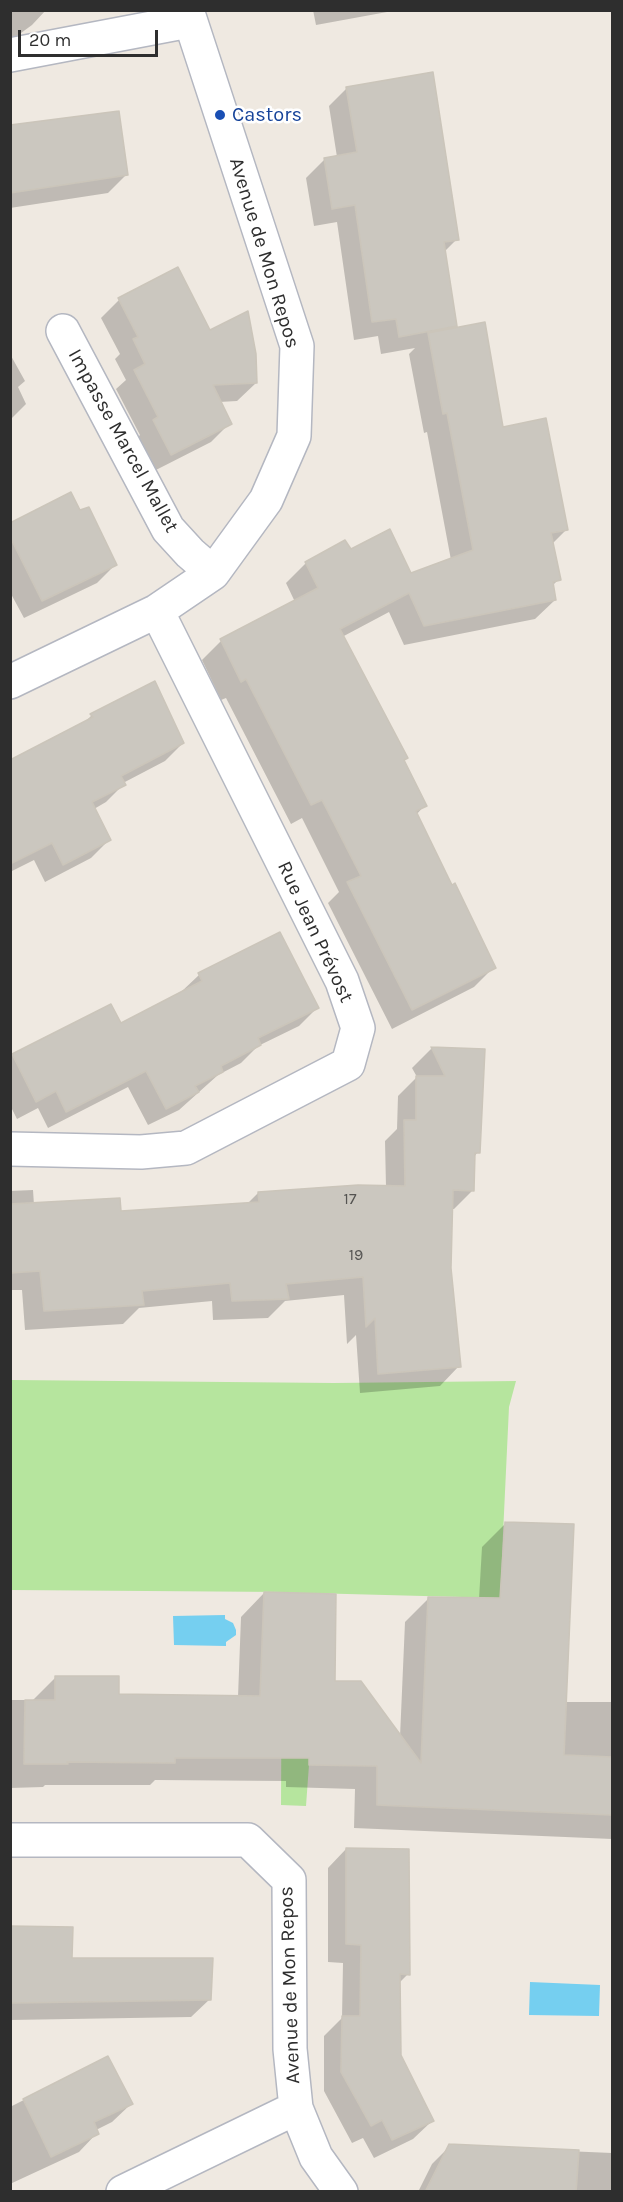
<!DOCTYPE html>
<meta charset="utf-8">
<style>
body{margin:0}
#map{position:relative;width:623px;height:2202px;overflow:hidden;background:#efe9e1;font-family:Karla,sans-serif}
canvas{display:block}
.frame{position:absolute;inset:0;border:12px solid #2e2e2e;pointer-events:none}
.scale{position:absolute;left:18px;top:30px;width:140px;height:27px;box-sizing:border-box;border:3px solid #2e2e2e;border-top:0;padding-left:8px;font-size:18px;line-height:21px;white-space:nowrap;color:#2e2e2e;-webkit-text-stroke:4px #fff;paint-order:stroke}
</style>
<div id="map">
<canvas width="623" height="2202"></canvas>
<div class="frame"></div>
<div class="scale">20 m</div>
</div>
<script>
const ctx = document.querySelector('canvas').getContext('2d');
ctx.lineJoin = 'round';
function paint(path, color) {
  ctx.fillStyle = color;
  ctx.fill(path, 'evenodd');
}
function shape(rows) {
  const path = new Path2D();
  for (const r of rows) {
    path.moveTo(r[0], r[1]);
    for (let i = 2; i < r.length; i += 2) path.lineTo(r[i], r[i + 1]);
  }
  return path;
}
function strokePath(path, color, width, dash) {
  ctx.strokeStyle = color;
  ctx.lineWidth = width;
  ctx.lineCap = dash ? 'butt' : 'round';
  ctx.setLineDash(dash || []);
  ctx.stroke(path);
}
function label(font, color, halo, rows, align = 'center') {
  ctx.font = font + ' Karla,sans-serif';
  ctx.lineWidth = 5;
  ctx.setLineDash([]);
  ctx.textBaseline = 'middle';
  ctx.strokeStyle = halo;
  ctx.fillStyle = color;
  for (const [text, x, y, turn = 0] of rows) {
    ctx.save();
    ctx.translate(x, y);
    ctx.rotate((+turn || 0) * Math.PI / 180);
    ctx.textAlign = isNaN(turn) ? turn : align;
    if (halo) ctx.strokeText(text, 0, 0);
    ctx.fillText(text, 0, 0);
    ctx.restore();
  }
}
paint(shape([
 [11,1380,334,1383,516,1381,509,1407,500,1598,309,1593,309,1765,306,1806,281,1805,282,1592,11,1590]
]), '#b6e59e');
paint(shape([
 [225,1615,225,1619,233,1623,236,1630,236,1635,226,1642,226,1646,174,1645,173,1616],
 [530,1982,600,1985,599,2016,529,2015]
]), '#75cff0');
paint(shape([
 [10,10,46,10,32,25,10,41],
 [313,10,398,10,316,25],
 [347,88,457,239,444,252,456,326,452,330,502,429,567,529,552,544,559,579,552,586,555,600,535,619,404,645,389,612,342,637,425,805,416,815,494,967,474,987,392,1029,328,903,339,892,302,818,291,824,226,698,221,700,202,660,221,641,295,602,286,583,306,563,350,551,411,574,451,560,427,432,424,433,409,354,415,348,381,354,378,336,354,340,337,222,314,226,306,178,324,160,337,157,329,106],
 [10,126,126,175,108,193,10,208],
 [119,300,209,332,256,383,237,401,219,402,230,423,211,442,152,472,136,439,140,435,116,389,126,380,115,359,120,354,101,318],
 [10,354,25,381,18,387,26,404,10,420],
 [79,512,116,564,97,583,24,618,10,592,10,524],
 [154,683,183,743,165,761,123,783,124,784,106,802,94,809,109,840,91,858,45,882,34,860,10,872,10,761,83,724,91,716],
 [199,975,317,1008,299,1026,258,1046,241,1063,218,1075,179,1110,148,1125,128,1087,48,1128,38,1108,17,1119,10,1105,10,1057,13,1055,120,1025,181,992],
 [431,1049,484,1051,478,1152,473,1158,473,1190,454,1209,451,1209,449,1268,459,1366,440,1386,360,1393,356,1335,347,1344,344,1295,285,1301,268,1318,213,1320,212,1301,139,1308,123,1324,25,1330,22,1290,10,1290,10,1191,33,1190,34,1205,120,1212,247,1204,258,1193,386,1187,385,1141,397,1129,398,1096,417,1077,412,1068],
 [505,1524,565,1702,612,1702,612,1839,354,1828,355,1789,286,1787,286,1781,155,1780,150,1785,45,1785,43,1787,10,1788,10,1700,33,1700,55,1678,117,1696,238,1697,241,1617,264,1593,333,1683,400,1737,405,1622,429,1598,479,1599,482,1547],
 [346,1849,408,1974,399,1983,399,2056,432,2121,413,2139,374,2158,363,2138,352,2143,324,2091,324,2036,342,2018,343,1963,328,1962,328,1868],
 [10,1927,71,1960,210,1999,191,2017,10,2020],
 [107,2058,131,2104,112,2122,96,2130,97,2133,79,2152,10,2184,10,2107],
 [450,2146,612,2153,612,2192,418,2192,432,2164]
]), '#0003');
const building = shape([
 [433,72,459,240,444,242,457,326,399,337,396,319,372,322,355,205,332,209,324,158,357,152,346,87,433,72],
 [119,111,128,175,10,193,10,125,119,111],
 [178,267,210,330,248,311,256,354,257,383,213,385,232,424,171,455,153,420,158,417,134,370,145,364,133,339,138,337,118,298,178,267],
 [485,322,503,427,546,418,568,530,551,533,561,580,553,582,556,600,424,626,409,593,340,629,408,758,404,760,427,806,416,811,452,885,455,883,496,968,412,1010,347,882,361,876,322,800,311,805,246,679,241,682,220,639,318,588,305,562,345,540,351,549,390,529,411,573,473,550,447,413,443,414,428,333,485,322],
 [71,492,80,510,89,507,117,565,42,601,10,537,10,523,71,492],
 [155,681,184,743,121,776,126,785,92,802,111,840,63,865,52,843,10,864,10,760,93,717,90,714,155,681],
 [280,932,319,1008,258,1038,261,1045,221,1066,223,1072,195,1086,199,1092,166,1109,146,1071,66,1112,56,1091,36,1102,12,1054,111,1004,121,1023,202,981,198,973,280,932],
 [431,1047,485,1049,480,1153,475,1153,474,1191,453,1190,451,1268,461,1367,378,1374,375,1318,366,1327,363,1277,286,1284,289,1299,232,1301,230,1283,142,1291,144,1305,44,1311,40,1271,10,1273,10,1204,120,1198,121,1211,259,1202,258,1192,358,1185,405,1186,404,1120,416,1120,416,1076,445,1076,431,1047],
 [505,1522,574,1524,564,1755,612,1757,612,1815,377,1805,377,1766,309,1765,309,1758,175,1758,175,1763,67,1762,68,1764,24,1764,25,1700,55,1700,55,1676,119,1676,119,1694,260,1696,264,1592,336,1594,335,1681,361,1681,421,1763,428,1597,500,1598,505,1522],
 [346,1848,409,1849,410,1975,400,1974,401,2055,434,2121,392,2140,382,2120,371,2126,341,2072,342,2016,360,2016,361,1945,346,1944,346,1848],
 [10,1926,73,1927,72,1958,213,1958,211,2000,10,2003,10,1926],
 [108,2056,133,2104,94,2122,99,2134,51,2157,23,2099,108,2056],
 [449,2144,579,2150,576,2192,425,2192,449,2144]
]);
paint(building, '#cbc7bf');
strokePath(building, '#cbc5ba', 1.5);
const minor = shape([
 [10,55,189,21],
 [63,331,168,529,190,553,213,573],
 [10,682,157,611,213,573,266,500,294,436,297,346,187,10],
 [10,1149,141,1152,186,1148,348,1064,358,1028,342,981,157,611],
 [10,1840,248,1840,289,1880,290,2049,296,2108,316,2157,341,2192],
 [123,2192,296,2108]
]);
strokePath(minor, '#b4b7c1', 36);
strokePath(minor, '#fff', 33);
for (const [x, y, r, color] of [
 [220,115,6,"#1a4fb4"]
]) {
  const dot = new Path2D();
  dot.arc(x, y, r, 0, 2 * Math.PI);
  ctx.fillStyle = color;
  ctx.fill(dot);
  strokePath(dot, '#fff', 2);
}
label('16px', '#555452', null, [
 ["17",350,1199],
 ["19",356,1255]
]);
label('20px', '#164399', '#fff', [
 ["Castors",232,115]
], 'left');
label('20px', '#2e2e2e', '#fff', [
 ["Avenue de Mon Repos",264,253,73],
 ["Impasse Marcel Mallet",123,441,61],
 ["Rue Jean Prévost",315,932,65],
 ["Avenue de Mon Repos",290,1985,-92]
]);
</script>
